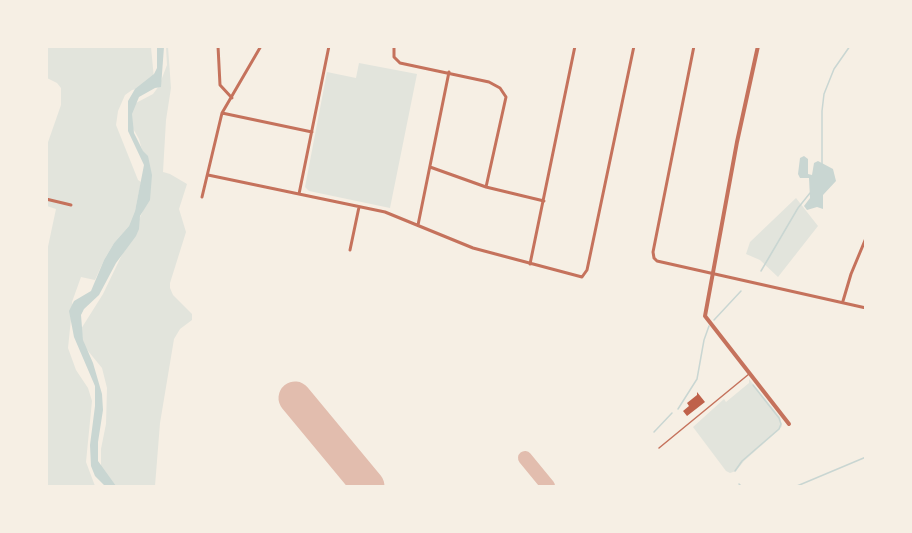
<!DOCTYPE html>
<style>
body{margin:0}
#map{position:relative;width:912px;height:533px;overflow:hidden;background:#f6efe4;font-family:"Work Sans",sans-serif}
canvas{display:block}
.frame{position:absolute;inset:0;border:48px solid #f6efe4;pointer-events:none}
</style>
<div id="map">
<canvas width="912" height="533"></canvas>
<div class="frame"></div>
</div>
<script>
const ctx = document.querySelector('canvas').getContext('2d');
ctx.lineJoin = 'round';
function paint(path, color) {
  ctx.fillStyle = color;
  ctx.fill(path, 'evenodd');
}
function shape(rows) {
  const path = new Path2D();
  for (const r of rows) {
    path.moveTo(r[0], r[1]);
    for (let i = 2; i < r.length; i += 2) path.lineTo(r[i], r[i + 1]);
  }
  return path;
}
function strokePath(path, color, width, dash) {
  ctx.strokeStyle = color;
  ctx.lineWidth = width;
  ctx.lineCap = dash ? 'butt' : 'round';
  ctx.setLineDash(dash || []);
  ctx.stroke(path);
}
paint(shape([
 [47,47,151,47,154,79,149,86,132,90,125,95,118,111,116,125,138,180,141,182,135,211,129,226,114,243,104,260,95,280,81,277,72,302,74,309,71,319,68,348,76,370,88,388,92,401,86,462,95,486,47,486,46,256,56,209,47,206,47,145,61,105,61,88,57,83,47,78],
 [166,47,168,47,171,88,166,120,163,172,170,174,187,184,179,209,186,232,170,283,170,288,173,295,192,314,192,320,180,329,174,339,160,423,155,486,111,486,101,467,101,449,106,424,107,388,102,368,84,346,81,329,103,294,142,213,150,179,139,139,131,125,128,112,134,104,153,94,159,86,167,65],
 [359,63,417,74,390,208,309,191,305,187,327,72,356,78],
 [796,198,818,226,778,277,760,260,746,254,750,242],
 [749,379,780,417,782,426,779,430,744,461,736,471,730,473,726,471,693,427,724,399,726,402,749,383]
]), '#e2e4dc');
paint(shape([
 [157,47,164,47,161,87,155,88,139,97,132,114,134,133,143,151,148,156,152,175,150,200,140,216,139,229,136,236,116,263,99,295,84,309,81,315,83,340,93,363,102,394,103,410,98,442,98,461,116,486,105,486,95,476,91,466,90,445,95,406,95,386,74,337,69,311,74,301,91,291,104,260,114,243,129,226,135,211,144,165,128,131,128,101,135,89,154,74,157,68],
 [804,156,808,159,808,174,812,175,814,163,818,161,833,169,836,181,823,195,823,209,817,207,807,210,804,206,810,198,809,178,800,178,798,174,800,158]
]), '#c9d6d2');
strokePath(shape([
 [822,164,822,111,824,94,834,69,850,46],
 [761,271,798,208,810,193],
 [714,320,741,291],
 [678,409,697,379,704,340,709,326],
 [654,432,672,413],
 [735,471,742,461,779,429,781,424,779,418,753,385],
 [739,484,741,486],
 [797,486,866,457]
]), '#c9d6d2', 1.5);
strokePath(shape([
 [525,458,548,486]
]), '#e2bdae', 14);
strokePath(shape([
 [295,398,368,486]
]), '#e2bdae', 33);
paint(shape([
 [697,392,705,402,687,416,683,411,689,406,687,403,697,395]
]), '#bf614a');
strokePath(shape([
 [659,448,749,374]
]), '#c5725c', 1.5);
strokePath(shape([
 [218,46,220,85,232,98],
 [394,46,394,57,400,63,489,82,500,88,506,97,486,187],
 [694,46,653,252,654,258,657,261,866,308],
 [222,113,312,132],
 [430,167,486,187,544,201],
 [208,175,385,212,473,248,582,277,587,270,634,46],
 [299,194,329,46],
 [202,197,222,113,261,46],
 [46,199,71,205],
 [418,225,449,72],
 [350,250,359,207],
 [530,264,575,46],
 [843,301,851,274,866,238]
]), '#c5725c', 3);
strokePath(shape([
 [758,46,737,142,705,316,789,424]
]), '#c5725c', 4);
</script>
